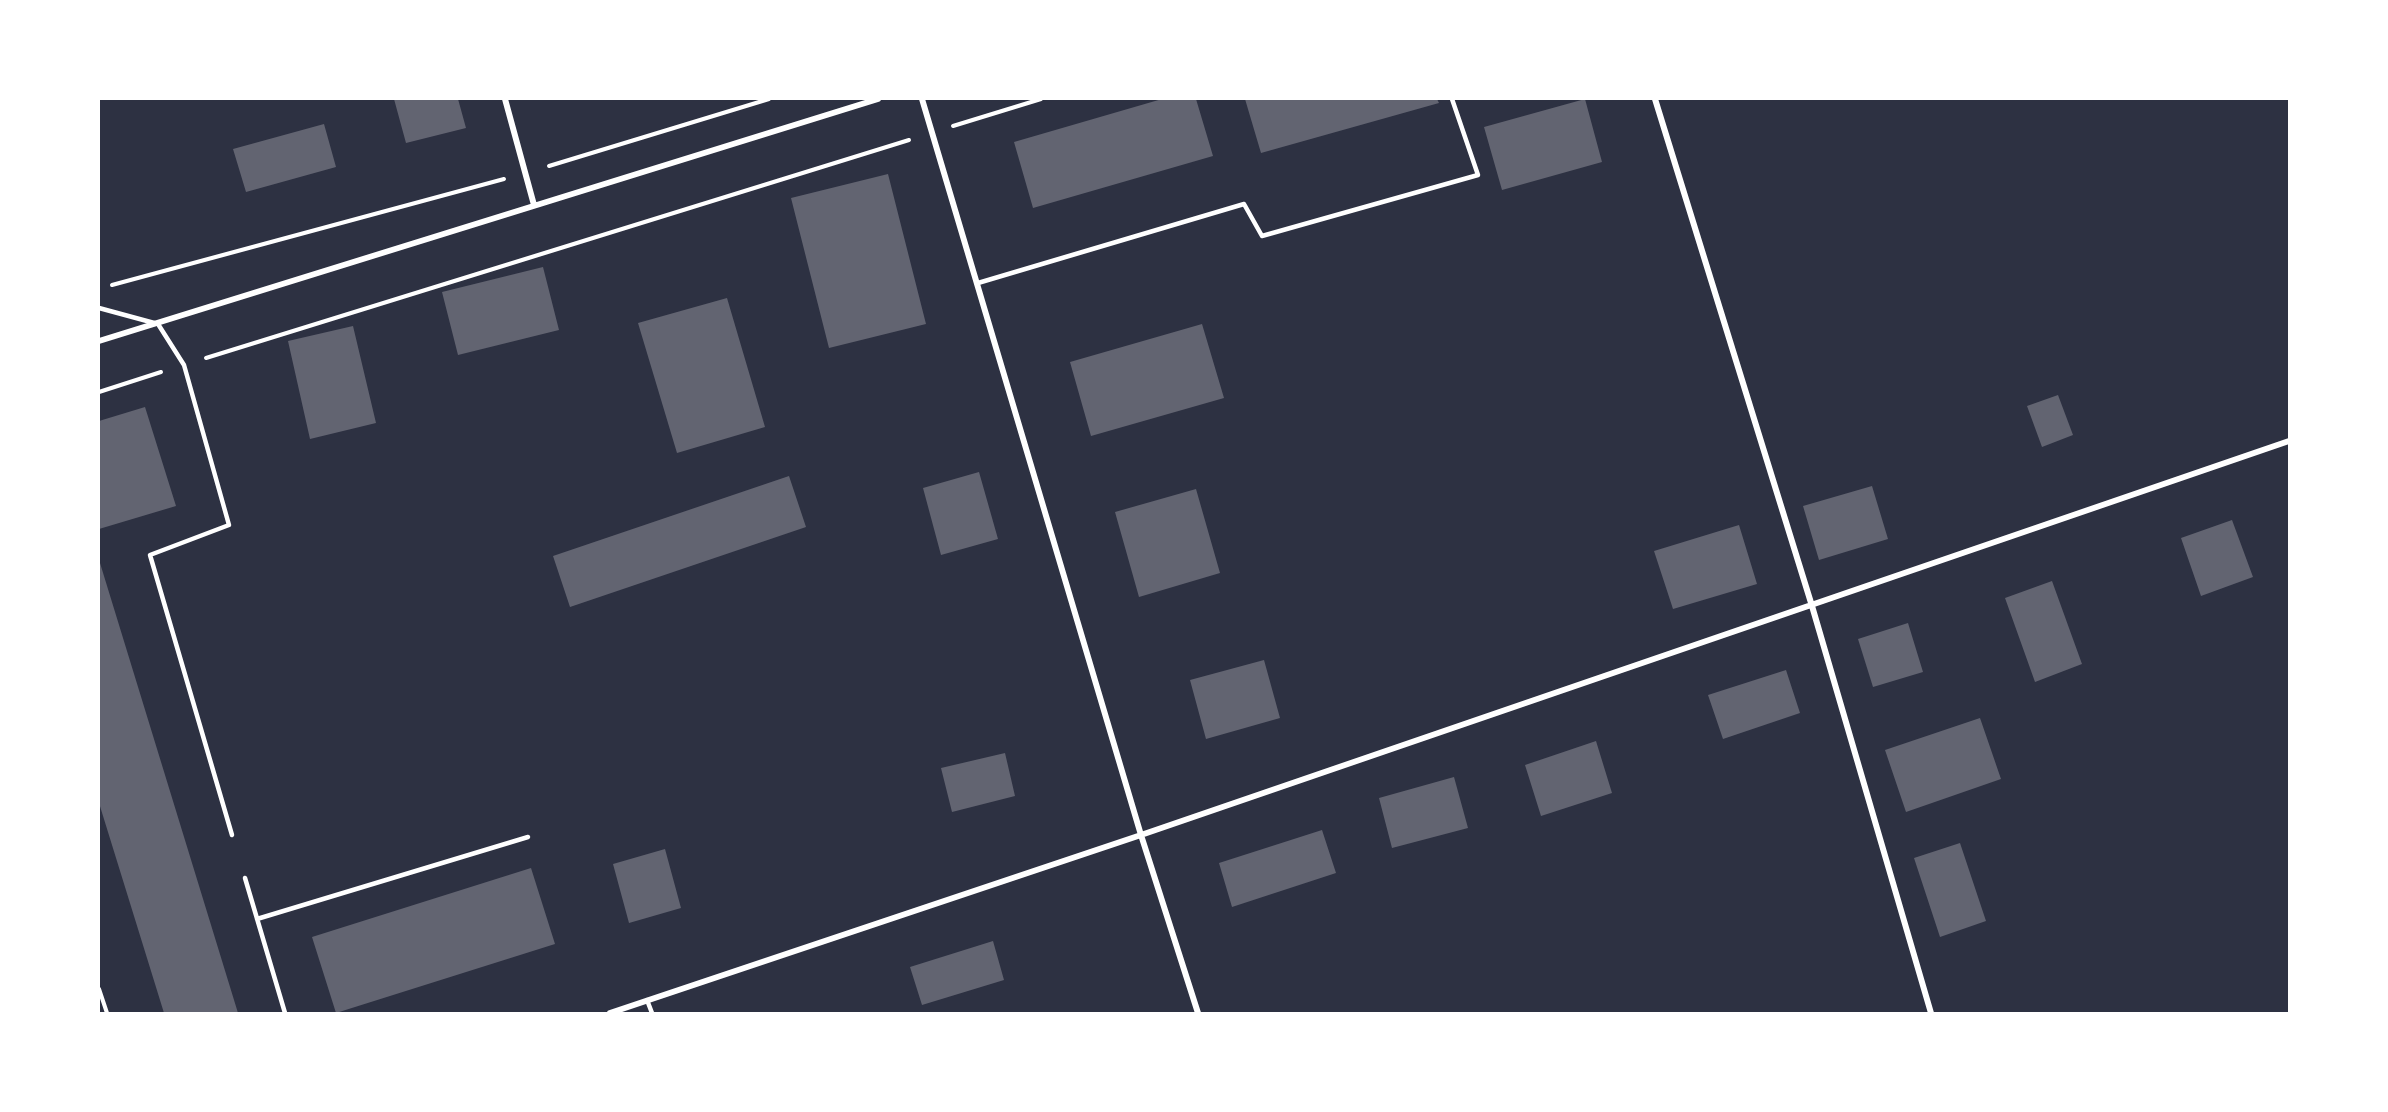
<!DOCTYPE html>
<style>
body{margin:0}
#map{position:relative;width:2388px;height:1112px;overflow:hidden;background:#2d3142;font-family:Arial,sans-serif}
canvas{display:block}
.frame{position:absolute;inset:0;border:100px solid #fff;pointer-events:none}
</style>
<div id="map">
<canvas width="2388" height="1112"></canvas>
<div class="frame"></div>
</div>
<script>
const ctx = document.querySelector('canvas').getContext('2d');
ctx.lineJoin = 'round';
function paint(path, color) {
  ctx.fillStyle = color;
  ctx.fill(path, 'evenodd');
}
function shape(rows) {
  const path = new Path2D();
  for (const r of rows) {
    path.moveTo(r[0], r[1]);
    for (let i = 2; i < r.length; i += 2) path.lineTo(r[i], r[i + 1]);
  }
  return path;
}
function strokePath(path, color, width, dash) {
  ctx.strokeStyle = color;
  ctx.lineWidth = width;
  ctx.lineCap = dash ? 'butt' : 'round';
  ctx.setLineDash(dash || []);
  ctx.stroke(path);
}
paint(shape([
 [394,99,458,99,466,128,406,143],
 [1162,99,1196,99,1213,156,1033,208,1014,142],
 [1245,99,1437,99,1439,103,1261,153],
 [1585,99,1602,162,1502,190,1484,127],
 [324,124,336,167,246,192,233,149],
 [888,174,926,324,829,348,791,198],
 [543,267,559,330,458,355,442,292],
 [727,298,765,427,677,453,638,323],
 [1202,324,1224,398,1091,436,1070,362],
 [353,326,376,423,310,439,288,341],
 [2058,395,2073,435,2042,447,2027,406],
 [145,407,176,506,99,529,99,421],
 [979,472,998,539,941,555,923,488],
 [789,476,806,527,570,607,553,556],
 [1872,486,1888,539,1819,560,1803,506],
 [1196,489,1220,573,1139,597,1115,512],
 [2232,520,2253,577,2201,596,2181,538],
 [1739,525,1757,584,1673,609,1654,551],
 [99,564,100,563,238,1013,164,1013,99,803],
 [2052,581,2082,664,2035,682,2005,598],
 [1908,623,1923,672,1873,687,1858,639],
 [1264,660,1280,718,1206,739,1190,680],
 [1786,670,1800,713,1723,739,1708,695],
 [1980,718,2001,779,1906,812,1885,750],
 [1596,741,1612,793,1541,816,1525,765],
 [1005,753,1015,796,952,812,941,768],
 [1454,777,1468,828,1392,848,1379,798],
 [1322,830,1336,873,1232,907,1219,863],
 [1960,843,1986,921,1940,937,1914,858],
 [665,849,681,908,629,923,613,864],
 [531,868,555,944,336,1013,312,937],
 [993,941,1004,980,922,1005,910,967]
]), '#626471');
strokePath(shape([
 [953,126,1041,99],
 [549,166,769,99],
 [112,285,504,179],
 [206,358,909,140],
 [99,392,161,372],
 [99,989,107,1013]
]), '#fff', 4);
strokePath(shape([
 [978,283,1244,204,1262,236,1478,175,1452,99],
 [99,308,158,324,184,365,229,525,150,555,232,835],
 [245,878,285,1013],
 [257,919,528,837],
 [647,1000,652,1013]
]), '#fff', 4.5);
strokePath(shape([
 [505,99,534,205],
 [922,99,1141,835,1198,1013],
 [1655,99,1812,606,1931,1013],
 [99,341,878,99],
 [610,1013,1141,835,2289,441]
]), '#fff', 6);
</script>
